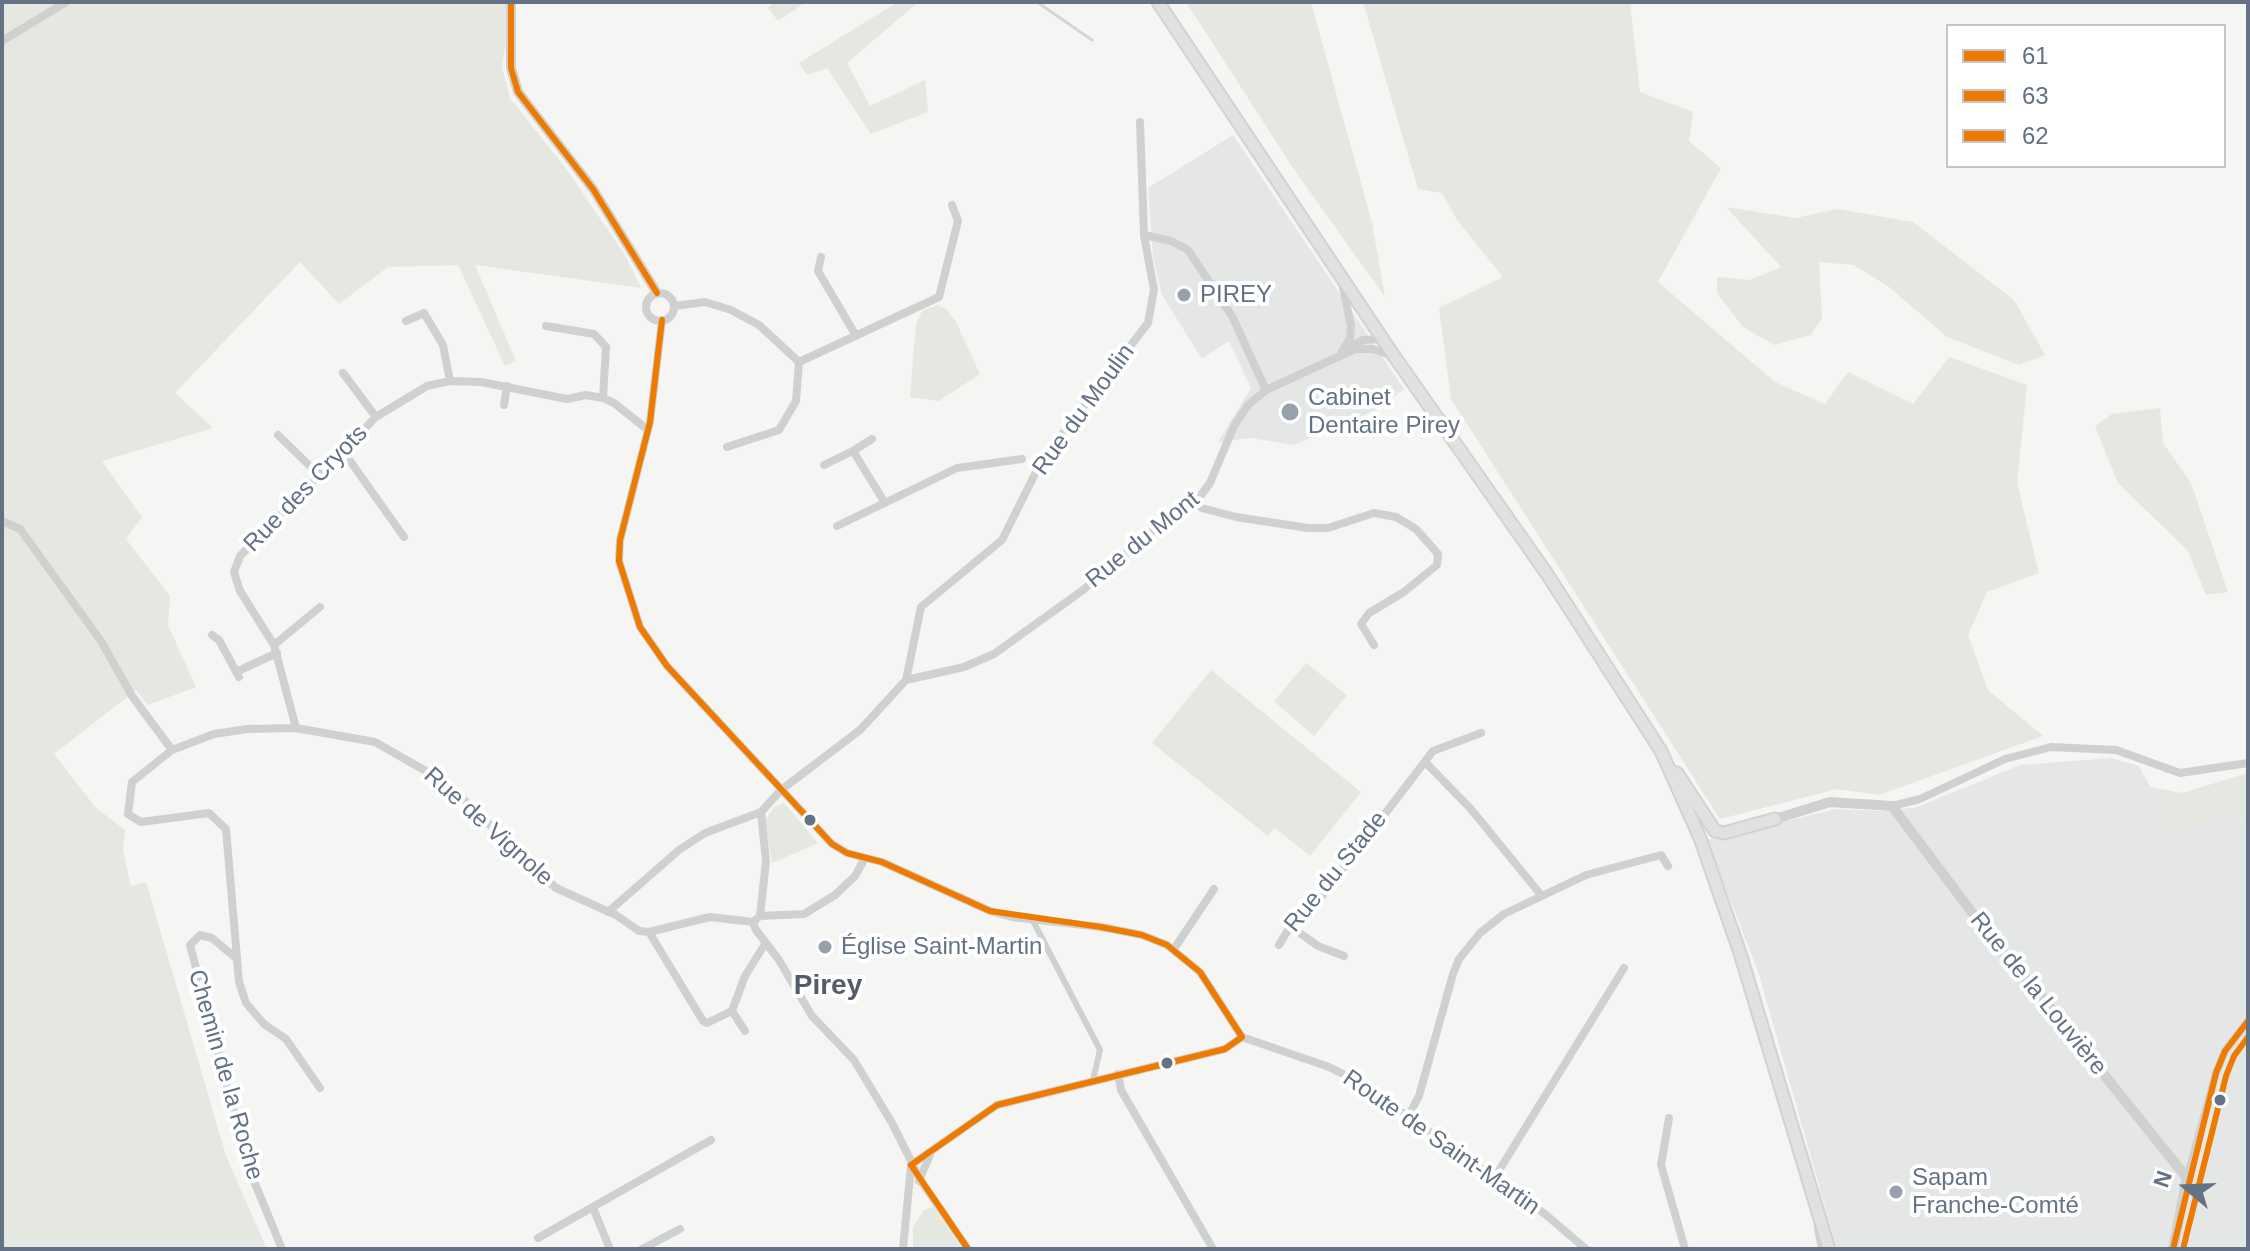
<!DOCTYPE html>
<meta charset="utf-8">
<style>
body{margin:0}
#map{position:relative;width:2250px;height:1251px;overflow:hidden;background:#f5f5f3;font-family:Helvetica,sans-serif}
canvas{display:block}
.frame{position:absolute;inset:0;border:4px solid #647285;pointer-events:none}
.legend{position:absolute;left:1946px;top:24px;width:280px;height:144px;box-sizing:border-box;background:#fff;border:2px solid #c1c7ce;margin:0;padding:10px 14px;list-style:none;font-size:24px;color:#647285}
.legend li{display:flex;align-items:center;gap:16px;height:40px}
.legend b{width:40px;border:2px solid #c1c7ce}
.north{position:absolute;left:2146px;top:1147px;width:80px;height:80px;-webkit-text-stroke:6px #fff;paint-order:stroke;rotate:289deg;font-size:22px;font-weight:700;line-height:32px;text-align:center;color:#647285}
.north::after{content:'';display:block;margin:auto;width:28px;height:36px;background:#647285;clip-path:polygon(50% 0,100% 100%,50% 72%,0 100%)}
</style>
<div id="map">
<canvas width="2250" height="1251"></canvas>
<div class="frame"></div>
<ul class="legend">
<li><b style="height:10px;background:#ee7b00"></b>61</li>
<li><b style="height:10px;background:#ee7b00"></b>63</li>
<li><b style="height:10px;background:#ee7b00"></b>62</li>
</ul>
<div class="north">N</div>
</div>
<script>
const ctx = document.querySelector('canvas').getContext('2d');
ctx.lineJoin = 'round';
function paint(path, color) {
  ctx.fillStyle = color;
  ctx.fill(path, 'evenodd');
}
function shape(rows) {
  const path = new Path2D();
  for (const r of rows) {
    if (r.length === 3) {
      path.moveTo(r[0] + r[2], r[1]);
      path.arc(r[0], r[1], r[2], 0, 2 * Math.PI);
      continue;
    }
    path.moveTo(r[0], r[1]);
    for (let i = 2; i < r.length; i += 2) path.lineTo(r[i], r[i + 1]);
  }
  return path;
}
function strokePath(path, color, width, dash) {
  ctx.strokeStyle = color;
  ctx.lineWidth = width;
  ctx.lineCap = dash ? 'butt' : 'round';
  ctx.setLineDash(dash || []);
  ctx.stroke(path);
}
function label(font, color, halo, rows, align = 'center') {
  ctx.font = font + ' Helvetica,sans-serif';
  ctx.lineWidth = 8;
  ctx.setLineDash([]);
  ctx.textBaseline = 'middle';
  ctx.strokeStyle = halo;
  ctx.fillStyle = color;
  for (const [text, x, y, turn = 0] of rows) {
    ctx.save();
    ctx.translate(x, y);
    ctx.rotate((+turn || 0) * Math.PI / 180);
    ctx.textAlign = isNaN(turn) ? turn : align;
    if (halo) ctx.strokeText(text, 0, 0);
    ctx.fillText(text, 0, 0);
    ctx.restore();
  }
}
paint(shape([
 [1233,135,1404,389,1378,409,1294,445,1250,438,1218,442,1251,388,1229,341,1202,359,1162,295,1153,257,1148,188],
 [2111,758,2139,766,2173,830,2220,816,2248,821,2248,1249,1837,1249,1759,974,1707,840,1836,809,1883,811,1917,807,2020,765]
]), '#e5e7e6');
paint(shape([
 [2,2,506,2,510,15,502,67,510,98,567,170,625,255,641,288,475,265,516,361,505,366,458,265,388,267,339,304,300,262,175,393,213,428,102,461,142,517,126,539,170,596,168,625,196,687,148,705,136,690,54,754,96,808,125,830,123,850,131,886,146,882,226,1156,267,1249,2,1249],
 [774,2,806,2,778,21,768,8],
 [898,2,915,2,915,5,847,63,870,106,925,80,928,112,871,134,827,68,807,75,799,63],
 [1186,2,1311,2,1372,223,1385,297,1293,168],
 [1363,2,1630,2,1640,92,1693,112,1689,141,1721,168,1658,282,1775,382,1825,404,1848,372,1913,404,1949,357,2027,385,2017,483,2039,573,1987,592,1968,635,1988,690,2043,736,1879,795,1837,789,1720,819,1451,399,1439,308,1503,277,1457,220,1442,193,1418,189],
 [1726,207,1796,218,1837,209,1913,222,2014,300,2045,355,2019,365,1947,337,1889,287,1854,265,1819,262,1822,318,1811,335,1774,345,1743,327,1717,293,1717,277,1750,280,1781,267],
 [937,305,946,309,956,322,980,374,939,401,910,397,916,324,922,311],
 [2160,408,2163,443,2191,483,2228,592,2206,595,2188,551,2118,483,2095,426,2112,414],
 [1306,663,1347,695,1314,736,1274,701],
 [1211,670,1361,792,1310,856,1275,828,1268,836,1152,743],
 [2248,773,2248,821,2220,816,2173,830,2150,787,2182,793],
 [784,803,818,843,772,863,765,821,773,808],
 [933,1207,962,1249,913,1249,913,1227,924,1210]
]), '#e4e8e1');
strokePath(shape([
 [1037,2,1092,40]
]), '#d0d7da', 3);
const secondary = shape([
 [1158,2,1394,356,1547,574,1661,751,1700,838,1740,953,1829,1249],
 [1677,773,1715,831,1724,833,1775,819]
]);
strokePath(secondary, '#d1d3d3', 15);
strokePath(shape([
 [1032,919,1100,1050,1093,1080]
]), '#cfd0d0', 6);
strokePath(shape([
 [2,41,66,2],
 [1144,235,1171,241,1188,250,1232,316,1266,390],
 [821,257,818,271,855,334],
 [660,307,14],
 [674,306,705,302,731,310,759,325,799,362,939,297,958,221,952,205],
 [662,320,650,422,620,540,619,561,640,627,667,666,832,844,847,853,882,862,990,911,1012,917,1101,927,1142,935,1167,945,1200,972,1242,1037],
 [406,321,424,313,443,345,450,381],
 [546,326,594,334,606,347,603,398],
 [1346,348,1363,340,1383,339],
 [1341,353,1350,338,1351,326,1342,282],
 [343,373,376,417],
 [504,405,507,386],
 [278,435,318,474],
 [727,447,779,430,796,401,799,362],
 [343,451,404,537],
 [853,451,872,439],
 [824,465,853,451,885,503],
 [1195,503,1202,508,1236,517,1308,528,1328,528,1374,513,1396,517,1416,529,1438,554,1437,565,1404,592,1369,613,1361,624,1374,645],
 [2,521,20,529,101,641,132,696,172,750],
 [837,526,957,468,1022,459],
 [212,635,219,640,239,677],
 [274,645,320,607],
 [238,671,277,653],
 [906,680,921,607,1002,540,1035,474,1057,441,1148,323,1154,290,1144,235,1140,122],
 [296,728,274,645,240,591,234,572,240,556,376,417,427,386,450,381,481,382,567,399,586,395,603,398,614,403,648,430],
 [1425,762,1470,808,1541,895],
 [1892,806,1920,799,2005,759,2051,747,2116,750,2180,773,2248,763],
 [608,912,679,850,705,833,761,812],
 [760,916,804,914,835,895,855,876,865,858],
 [1290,926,1318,946,1344,956],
 [649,932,703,1021,707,1023,732,1011],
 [1279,945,1298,913,1319,900,1433,751,1481,733],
 [1174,949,1214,889],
 [237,959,212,938,200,935,190,945,249,1169,282,1249],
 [732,1011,745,976,765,944],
 [732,1011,745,1031],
 [1242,1037,1329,1067,1359,1082,1545,1214,1586,1249],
 [1118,1074,1121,1090,1213,1249],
 [320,1088,286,1039,264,1024,246,1003,239,982,226,829,209,813,141,822,128,814,132,782,172,750,214,734,247,729,296,728,375,742,445,782,556,888,616,915,639,931,649,932,710,917,753,922],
 [1409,1115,1419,1096,1453,974,1459,959,1480,933,1504,914,1586,875,1661,855,1668,866],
 [1669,1118,1661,1165,1685,1249],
 [911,1165,997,1105,1225,1049,1242,1037],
 [1495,1177,1624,968],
 [2187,1178,2216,1073,2225,1051,2248,1021],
 [919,1181,930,1155],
 [593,1208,610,1249],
 [1818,1228,1822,1249],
 [538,1238,711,1140],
 [642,1249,680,1229],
 [903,1249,911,1166],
 [968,1249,921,1181,892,1123,854,1060,812,1016,779,960,756,930,753,922,760,916,766,861,761,812,781,790,860,730,906,680,964,667,994,654,1083,590,1154,530,1195,503,1210,483,1234,426,1248,405,1266,390,1355,349,1373,349,1394,356]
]), '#cfd0d0', 8);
strokePath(shape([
 [511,2,511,68,518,92,593,189,657,293],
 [1775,819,1830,802,1892,806,2001,951,2036,990,2187,1178,2173,1249]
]), '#cfd0d0', 10);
strokePath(secondary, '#e1e1e2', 11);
strokePath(shape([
 [511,2,511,68,518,92,593,189,657,293],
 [662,320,650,422,620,540,619,561,640,627,667,666,832,844,847,853,882,862,990,911,1101,927,1142,935,1167,945,1200,972,1242,1037],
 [911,1165,997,1105,1225,1049,1242,1037],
 [911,1165,968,1249]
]), '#ee7b00', 6);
strokePath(shape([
 [2173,1249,2216,1073,2225,1051,2248,1021]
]), '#ee7b00', 6);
strokePath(shape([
 [2183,1249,2226,1076,2234,1056,2248,1037]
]), '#ee7b00', 6);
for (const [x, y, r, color] of [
 [1184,295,8,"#97a0ac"],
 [1290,412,10,"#97a0ac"],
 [810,820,7,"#647285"],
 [825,947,8,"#97a0ac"],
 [1167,1063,7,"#647285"],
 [2220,1100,7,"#647285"],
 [1896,1192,8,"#97a0ac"]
]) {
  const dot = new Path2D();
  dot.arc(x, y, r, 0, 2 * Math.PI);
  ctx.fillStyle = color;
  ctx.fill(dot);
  strokePath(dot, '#fff', 3);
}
label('24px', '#647285', '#fff', [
 ["PIREY",1200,295],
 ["Cabinet",1308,398],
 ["Dentaire Pirey",1308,426],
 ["Église Saint-Martin",841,947],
 ["Sapam",1912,1178],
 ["Franche-Comté",1912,1206]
], 'left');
label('24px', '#647285', '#fff', [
 ["Rue du Moulin",1084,410,-54],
 ["Rue des Cryots",306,489,-46],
 ["Rue du Mont",1143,540,-39],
 ["Rue de Vignole",488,827,42],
 ["Rue du Stade",1336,872,-51],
 ["Rue de la Louvière",2038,994,51],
 ["Chemin de la Roche",225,1075,74],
 ["Route de Saint-Martin",1441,1143,35]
]);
label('bold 28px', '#525c6a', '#fff', [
 ["Pirey",828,986]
]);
</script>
